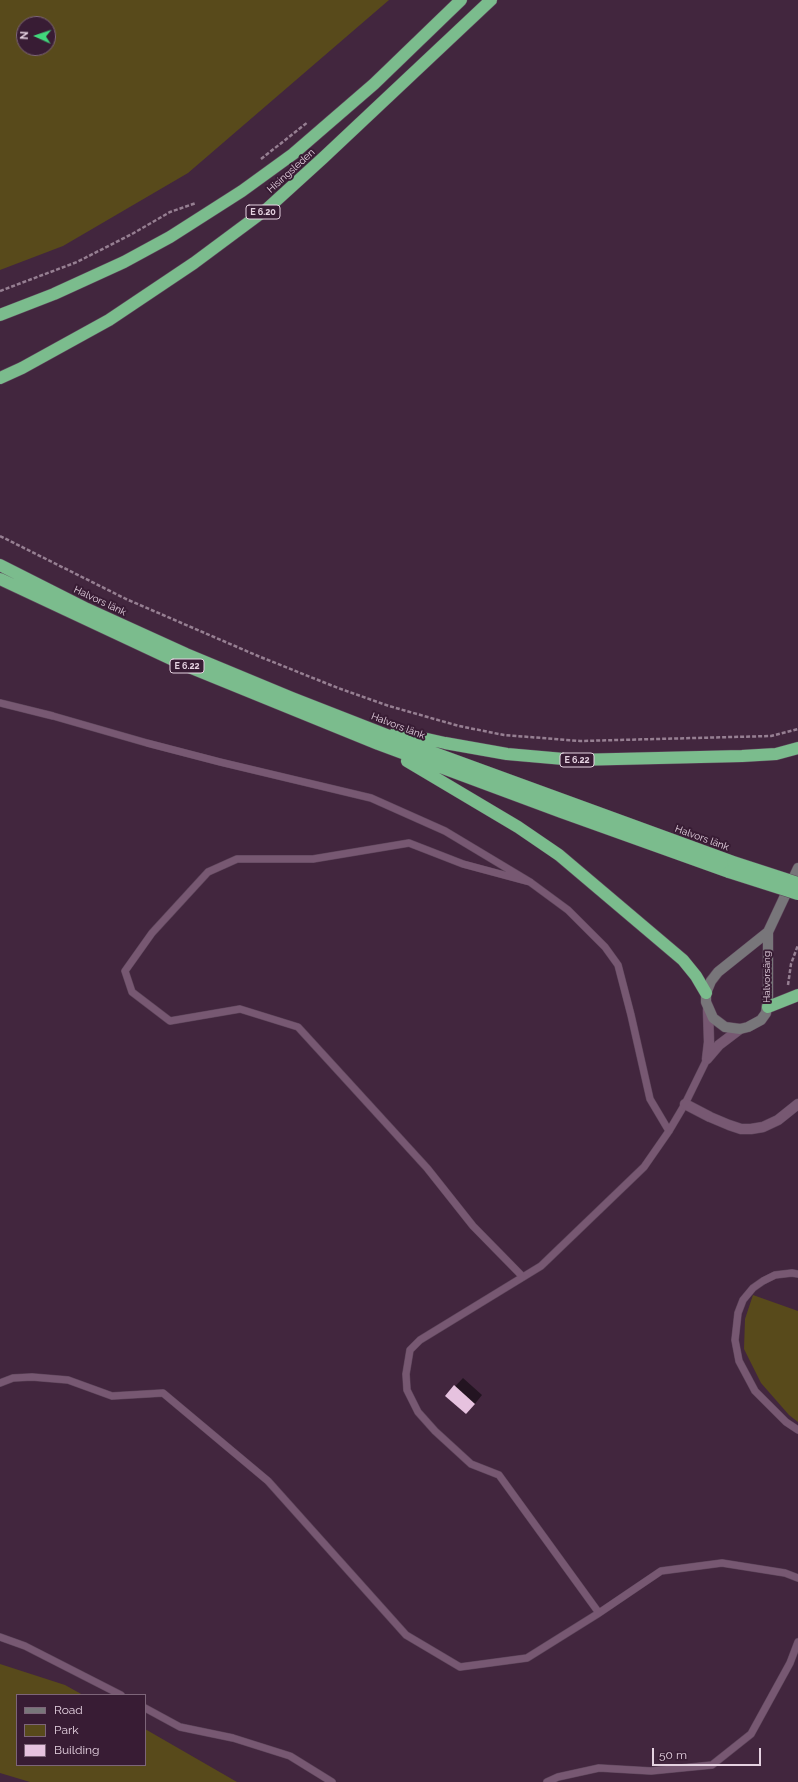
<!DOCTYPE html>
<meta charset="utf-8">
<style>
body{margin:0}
#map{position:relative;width:798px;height:1782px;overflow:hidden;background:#42263e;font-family:Raleway,sans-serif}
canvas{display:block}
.legend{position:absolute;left:16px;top:1694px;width:130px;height:72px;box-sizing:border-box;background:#381c34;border:1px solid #7d6579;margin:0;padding:5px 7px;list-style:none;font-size:12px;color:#e5d2e1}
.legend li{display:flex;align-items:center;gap:8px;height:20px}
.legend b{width:20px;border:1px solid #7d6579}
.north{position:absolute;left:16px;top:16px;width:40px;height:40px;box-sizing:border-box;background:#381c34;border:1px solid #7d6579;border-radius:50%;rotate:273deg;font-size:11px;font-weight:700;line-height:16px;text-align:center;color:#e5d2e1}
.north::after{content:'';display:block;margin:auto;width:14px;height:18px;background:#41d77c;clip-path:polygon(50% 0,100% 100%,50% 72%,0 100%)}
.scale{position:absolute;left:652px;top:1748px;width:109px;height:18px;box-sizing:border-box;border:2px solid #e5d2e1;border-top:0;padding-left:5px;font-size:12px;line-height:14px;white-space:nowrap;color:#e5d2e1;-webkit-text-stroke:3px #381c34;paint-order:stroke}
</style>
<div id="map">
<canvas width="798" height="1782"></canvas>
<ul class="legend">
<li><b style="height:5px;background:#78767a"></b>Road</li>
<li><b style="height:11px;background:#584a1b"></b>Park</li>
<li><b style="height:11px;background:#e6c2df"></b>Building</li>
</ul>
<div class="north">N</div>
<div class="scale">50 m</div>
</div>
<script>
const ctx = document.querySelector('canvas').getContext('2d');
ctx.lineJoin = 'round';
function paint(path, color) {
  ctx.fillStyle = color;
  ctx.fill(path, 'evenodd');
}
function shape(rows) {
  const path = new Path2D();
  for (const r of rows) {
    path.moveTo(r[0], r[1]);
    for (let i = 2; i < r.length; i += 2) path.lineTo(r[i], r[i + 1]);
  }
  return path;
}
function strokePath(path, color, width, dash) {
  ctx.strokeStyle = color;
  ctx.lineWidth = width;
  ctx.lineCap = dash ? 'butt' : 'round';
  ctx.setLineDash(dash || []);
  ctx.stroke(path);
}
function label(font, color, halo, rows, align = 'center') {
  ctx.font = font + ' Raleway,sans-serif';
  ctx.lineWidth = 4;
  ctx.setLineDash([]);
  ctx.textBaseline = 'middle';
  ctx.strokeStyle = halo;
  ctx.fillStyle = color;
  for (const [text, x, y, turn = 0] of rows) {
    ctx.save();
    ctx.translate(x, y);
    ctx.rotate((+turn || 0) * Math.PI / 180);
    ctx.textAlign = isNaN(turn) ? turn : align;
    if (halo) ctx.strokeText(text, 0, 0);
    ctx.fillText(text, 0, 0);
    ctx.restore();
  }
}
paint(shape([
 [0,0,389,0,188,173,63,246,0,270],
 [24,24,48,24,48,48,24,48],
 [753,1295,798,1311,798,1422,789,1415,761,1383,744,1349,745,1319],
 [0,1664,65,1685,83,1695,17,1695,17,1765,145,1765,145,1729,237,1782,30,1782,0,1773]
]), '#584a1b');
paint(shape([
 [463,1378,482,1395,474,1405,446,1396]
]), '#0007');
paint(shape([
 [454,1385,475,1404,466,1414,445,1396]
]), '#e6c2df');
const lane = shape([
 [0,703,53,716,147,743,220,762,371,798,445,831,530,882,568,910,605,947,618,965,631,1015,650,1099,669,1131],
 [798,1274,792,1273,775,1275,763,1281,753,1288,743,1300,738,1313,735,1340,739,1361,755,1391,786,1422,798,1430],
 [523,1277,473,1226,427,1168,298,1027,240,1009,170,1021,132,992,125,971,152,933,208,872,237,859,313,859,409,843,463,864,530,882],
 [0,1383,13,1378,32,1377,68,1380,112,1396,163,1393,268,1481,406,1635,460,1667,527,1658,599,1613,661,1571,722,1563,785,1573,798,1578],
 [599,1613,499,1475,471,1464,435,1431,418,1412,407,1390,406,1374,410,1350,420,1340,541,1266,644,1167,669,1131,685,1104,707,1059],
 [0,1637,25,1646,121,1695],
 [145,1708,180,1727,233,1738,290,1756,332,1782],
 [547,1782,558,1777,599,1768,651,1771,712,1765,751,1734,790,1663,798,1642]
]);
const street = shape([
 [707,1059,709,1042,708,1010],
 [707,1059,719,1045,740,1029],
 [685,1104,710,1117,729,1125,741,1129,751,1129,763,1127,778,1120,798,1104]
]);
const secondary = shape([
 [768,932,718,972,711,981,706,993,706,1002,713,1018,725,1027,740,1029,748,1027,761,1020,766,1013,768,996,768,932,798,868]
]);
const highway = shape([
 [0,315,54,294,124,262,170,237,242,191,293,154,374,84,461,0],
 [0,378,22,368,109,320,194,263,268,208,323,158,491,0],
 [0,565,87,609,186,654,292,698,415,746,733,862],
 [0,579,184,665,378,744,561,812,729,872],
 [396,732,445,743,507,754,575,760,742,756,776,754,798,748],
 [407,761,518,827,559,855,683,960,696,976,706,993],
 [768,1007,798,995]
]);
strokePath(lane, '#5d455a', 8);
strokePath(street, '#5d455a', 11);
strokePath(secondary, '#5d455a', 11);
strokePath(highway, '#5d455a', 13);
strokePath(shape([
 [261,159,308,122],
 [0,291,77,262,132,234,170,212,196,203],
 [0,536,126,599,258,656,338,688,389,706,459,726,504,735,580,741,771,736,798,729],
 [788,985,791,964,798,945]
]), '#967f92', 2.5, [4, 2]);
strokePath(lane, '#775872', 7);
strokePath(street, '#775872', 10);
strokePath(secondary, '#78767a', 10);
strokePath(highway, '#7bbc8d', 12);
const highwayBridge = shape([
 [733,862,798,883],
 [729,872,798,894]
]);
strokePath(highwayBridge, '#5d455a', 13, []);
strokePath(highwayBridge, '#7bbc8d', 12);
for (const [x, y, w] of [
 [263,212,34],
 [187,666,34],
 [577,760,34]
]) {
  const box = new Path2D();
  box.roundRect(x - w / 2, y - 7, w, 14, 3);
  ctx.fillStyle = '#381c34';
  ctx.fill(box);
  strokePath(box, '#e5d2e1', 1);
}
label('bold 9px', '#e5d2e1', null, [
 ["E 6.20",263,212],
 ["E 6.22",187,666],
 ["E 6.22",577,760]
]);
label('10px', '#e5d2e1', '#381c34', [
 ["Hisingsleden",291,171,-42],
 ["Halvors länk",100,601,25],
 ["Halvors länk",398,726,21],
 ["Halvors länk",702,838,20],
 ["Halvorsäng",767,977,-90]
]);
</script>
